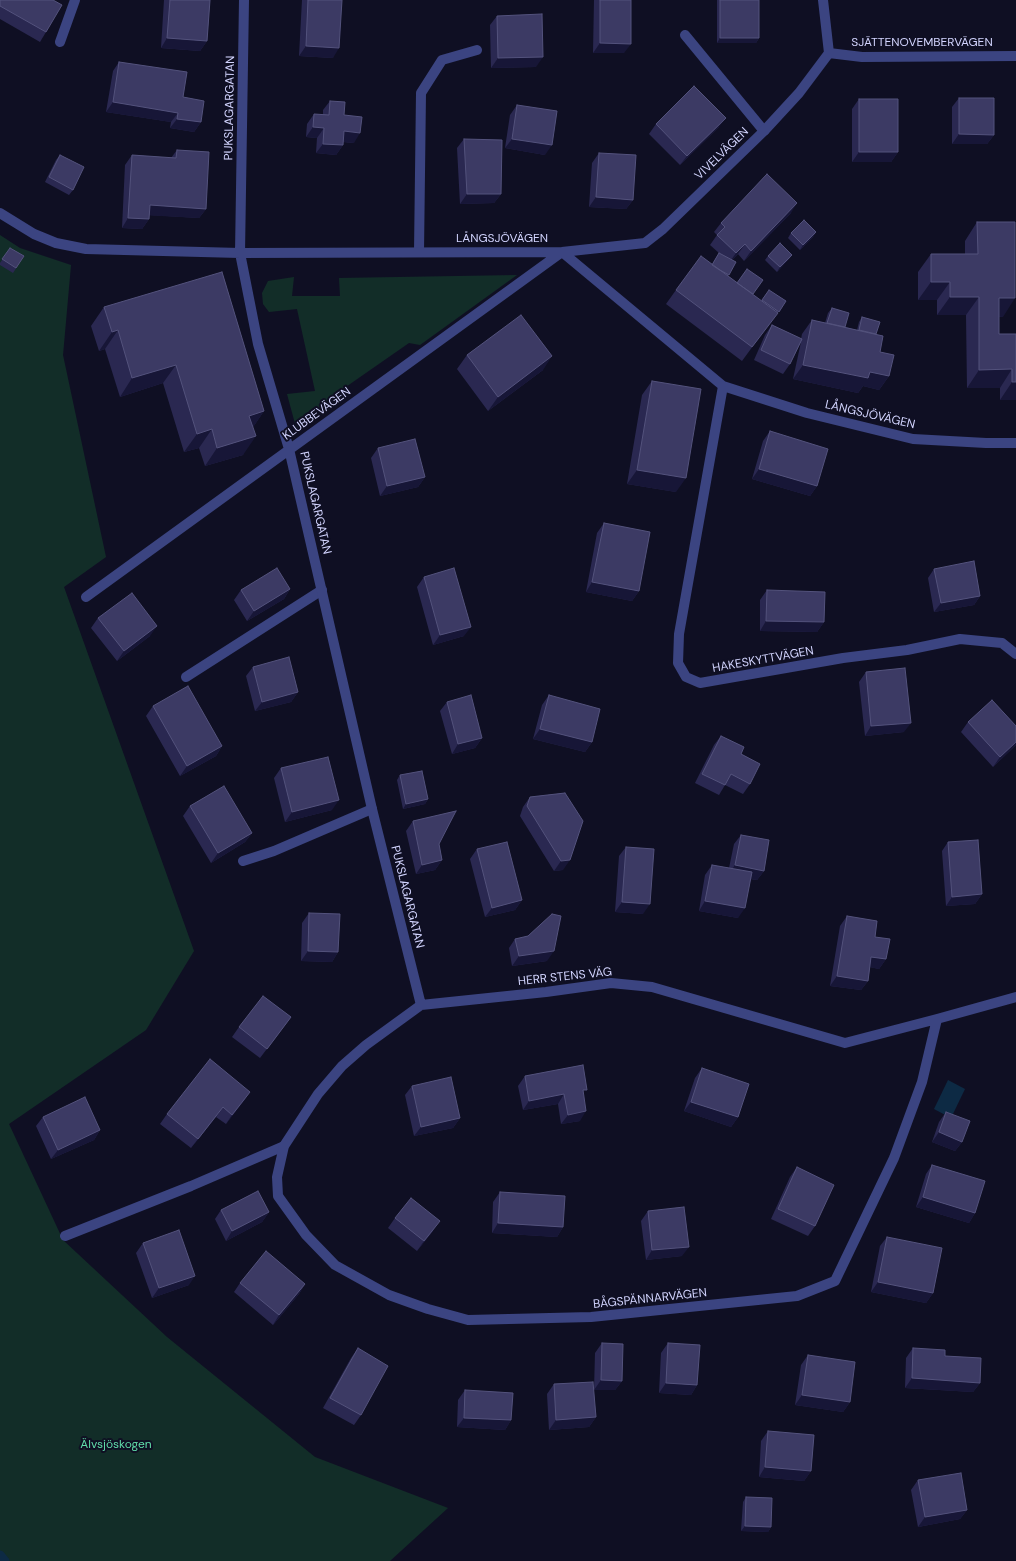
<!DOCTYPE html>
<meta charset="utf-8">
<style>
body{margin:0}
canvas{display:block;background:#0f0f23}
</style>
<canvas width="1016" height="1561"></canvas>
<script>
const ctx = document.querySelector('canvas').getContext('2d');
ctx.lineJoin = 'round';
function paint(path, color) {
  ctx.fillStyle = color;
  ctx.fill(path, 'evenodd');
}
function shape(rows) {
  const path = new Path2D();
  for (const r of rows) {
    path.moveTo(r[0], r[1]);
    for (let i = 2; i < r.length; i += 2) path.lineTo(r[i], r[i + 1]);
  }
  return path;
}
function strokePath(path, color, width, dash) {
  ctx.strokeStyle = color;
  ctx.lineWidth = width;
  ctx.lineCap = dash ? 'butt' : 'round';
  ctx.setLineDash(dash || []);
  ctx.stroke(path);
}
function label(font, color, halo, rows, align = 'center') {
  ctx.font = font + ' "DM Sans",sans-serif';
  ctx.lineWidth = 4;
  ctx.setLineDash([]);
  ctx.textBaseline = 'middle';
  ctx.strokeStyle = halo;
  ctx.fillStyle = color;
  for (const [text, x, y, turn = 0] of rows) {
    ctx.save();
    ctx.translate(x, y);
    ctx.rotate((+turn || 0) * Math.PI / 180);
    ctx.textAlign = isNaN(turn) ? turn : align;
    if (halo) ctx.strokeText(text, 0, 0);
    ctx.fillText(text, 0, 0);
    ctx.restore();
  }
}
paint(shape([
 [0,235,20,248,71,265,63,355,106,557,64,587,194,951,146,1030,9,1124,63,1240,167,1337,315,1457,448,1508,390,1561,0,1561],
 [517,275,420,345,409,343,340,391,334,406,297,431,287,394,315,391,297,309,269,312,263,304,262,293,268,281,294,277,292,296,340,296,339,278]
]), '#122d28');
paint(shape([
 [948,1080,965,1089,951,1118,934,1109]
]), '#0d2a44');
strokePath(shape([
 [0,1555,5,1561]
]), '#0d2a44', 9);
strokePath(shape([
 [685,35,764,131],
 [60,42,75,0],
 [419,252,421,93,442,60,477,50],
 [186,677,322,590],
 [243,861,274,851,372,809],
 [65,1236,191,1186,284,1146]
]), '#3b4481', 10);
strokePath(shape([
 [244,0,240,253,258,344,289,449,372,809,421,1005],
 [829,53,862,57,1016,56],
 [0,213,34,234,56,243,86,249,240,253,562,252,645,243,663,229,764,131,799,93,829,53,823,0],
 [562,252,723,386,807,413,913,439,986,443,1016,443],
 [723,386,679,634,678,663,686,677,700,683,843,658,907,650,960,639,1002,643,1016,654],
 [86,597,562,252],
 [937,1019,922,1082,894,1158,835,1281,797,1296,591,1317,468,1320,428,1309,389,1295,335,1265,306,1235,278,1196,277,1177,284,1146,318,1094,342,1066,366,1045,421,1005,546,992,611,983,652,987,845,1043,937,1019,1016,997]
]), '#3b4481', 10);
paint(shape([
 [0,0,46,32,40,42,0,19],
 [164,0,210,0,207,41,200,51,161,48],
 [302,0,342,0,333,58,299,56],
 [594,0,631,0,624,53,593,53],
 [717,0,759,0,759,38,756,43,717,43],
 [497,16,536,67,491,68,490,25],
 [119,62,183,97,201,122,194,132,170,128,171,122,106,112,113,71],
 [959,98,994,135,987,144,952,144,952,107],
 [859,99,898,152,891,162,852,162,852,109],
 [330,101,344,115,354,143,343,142,343,145,336,155,316,153,317,138,306,137,307,124,314,114,323,115,323,110],
 [517,105,545,155,505,148,510,115],
 [656,124,719,127,680,165,649,134],
 [464,139,501,194,494,203,460,204,457,148],
 [177,150,206,209,199,218,149,215,149,219,142,229,122,228,125,165,132,155,171,158],
 [599,153,633,200,626,209,589,207,592,163],
 [60,155,73,190,69,195,45,182,56,160],
 [791,213,744,261,738,254,732,260,736,262,728,276,761,301,769,290,786,301,742,361,666,304,676,290,712,264,719,253,710,245,717,235,714,232,721,223],
 [977,222,1003,317,999,317,999,334,1016,334,1016,400,1000,400,1000,388,967,388,966,315,937,315,937,300,918,300,918,272,931,254,965,254,965,241],
 [816,232,813,237,800,250,788,238,791,233],
 [10,248,24,256,13,273,0,265,0,263],
 [792,255,789,259,777,272,765,260,768,256],
 [104,307,264,411,253,427,243,455,205,466,199,448,184,452,163,383,120,397,105,349,99,351,91,326],
 [832,308,845,327,857,330,859,322,862,317,876,334,880,352,889,376,879,390,863,386,858,393,793,379,801,342,790,364,783,374,754,360,765,335,772,325,801,339,802,334,812,320,825,323,828,313],
 [467,355,543,370,488,411,457,369],
 [652,381,676,492,627,484,642,395],
 [770,431,817,486,810,496,752,479,763,441],
 [378,448,425,477,418,487,380,496,371,458],
 [604,523,639,591,632,601,586,592,597,533],
 [934,569,980,596,974,605,934,612,928,578],
 [424,577,464,636,433,645,417,587],
 [290,589,284,599,247,621,234,600,241,590],
 [767,590,824,622,817,632,760,631,760,600],
 [98,618,150,636,117,661,91,628],
 [253,667,298,692,291,702,255,711,246,676],
 [866,672,904,732,865,736,859,682],
 [549,695,592,742,585,752,533,739,542,705],
 [447,702,482,738,475,748,452,754,440,711],
 [153,706,222,746,216,756,180,776,146,716],
 [968,722,1016,745,993,767,961,732],
 [721,736,741,754,750,784,743,794,725,785,719,795,695,783,714,745],
 [281,768,332,810,285,822,274,778],
 [400,775,428,799,425,804,403,809,397,780],
 [565,793,563,870,554,871,520,816,523,807,530,797],
 [190,806,252,833,245,842,211,863,183,816],
 [413,821,439,844,442,860,435,870,416,874,406,831],
 [741,835,764,871,757,880,750,879,738,918,699,911,705,875,712,865,729,868,734,844],
 [948,842,982,894,975,904,946,906,942,851],
 [626,847,643,914,615,912,619,856],
 [477,849,522,900,515,910,485,917,470,859],
 [309,913,338,952,332,962,301,961,302,923],
 [847,916,875,937,886,959,879,969,870,967,868,981,861,990,830,986,840,926],
 [528,936,547,961,512,966,509,948,515,939],
 [291,1017,260,1058,232,1037,239,1027],
 [702,1068,738,1117,731,1127,684,1111,695,1078],
 [525,1076,583,1095,580,1121,561,1124,558,1104,523,1110,518,1086],
 [412,1086,460,1118,453,1128,414,1136,405,1095],
 [250,1092,226,1124,216,1117,191,1148,160,1124,167,1114],
 [946,1112,962,1142,955,1151,932,1142,939,1122],
 [43,1117,100,1130,94,1140,51,1159,36,1126],
 [932,1165,975,1213,969,1223,916,1207,926,1174],
 [797,1167,815,1226,808,1236,771,1219,790,1177],
 [500,1192,563,1227,557,1237,492,1233,493,1202],
 [221,1210,269,1212,262,1222,226,1241,215,1219],
 [648,1211,682,1256,646,1260,641,1221],
 [395,1218,433,1231,417,1251,388,1228],
 [887,1237,933,1293,926,1303,871,1292,880,1246],
 [143,1243,189,1285,152,1298,136,1253],
 [240,1283,305,1284,299,1294,273,1325,234,1292],
 [602,1343,622,1381,615,1390,594,1390,595,1353],
 [668,1343,697,1385,691,1395,659,1393,661,1353],
 [358,1348,361,1415,354,1425,323,1408,351,1358],
 [913,1348,980,1383,973,1392,905,1388,906,1358],
 [808,1355,850,1402,843,1412,795,1405,801,1365],
 [554,1384,596,1417,589,1427,549,1430,547,1394],
 [465,1390,511,1420,505,1430,457,1427,458,1400],
 [768,1431,811,1471,804,1481,759,1477,761,1441],
 [918,1480,967,1510,960,1519,918,1527,911,1490],
 [746,1497,771,1527,768,1532,741,1531,743,1502]
]), '#2a2851');
paint(shape([
 [167,38,207,41,200,51,161,48],
 [720,38,759,38,756,43,717,43],
 [600,43,631,44,624,53,593,53],
 [306,46,339,48,333,58,299,56],
 [543,57,536,67,491,68,498,58],
 [113,102,178,113,171,122,106,112],
 [726,118,719,127,680,165,687,156],
 [177,119,201,122,194,132,170,128],
 [313,127,324,128,317,138,306,137],
 [344,131,360,133,354,143,337,141],
 [959,134,994,135,987,144,952,144],
 [512,139,552,145,545,155,505,148],
 [323,144,343,145,336,155,316,153],
 [859,152,898,152,891,162,852,162],
 [467,194,501,194,494,203,460,204],
 [596,197,633,200,626,209,589,207],
 [797,203,791,213,744,261,751,251],
 [150,205,206,209,199,218,143,215],
 [128,218,149,219,142,229,122,228],
 [816,232,813,237,800,250,803,245],
 [745,244,738,254,729,263,736,253],
 [792,255,789,259,777,272,780,267],
 [931,282,950,282,937,300,918,300],
 [950,297,979,297,966,315,937,315],
 [999,298,1015,298,1003,317,986,316],
 [118,330,105,349,99,351,112,332],
 [552,356,543,370,488,411,498,397],
 [176,365,163,383,120,397,132,378],
 [803,365,870,372,889,376,879,390,863,386,858,393,793,379],
 [1012,369,1000,388,967,388,979,370],
 [1012,382,1016,382,1016,400,1000,400],
 [264,411,252,429,249,416],
 [212,429,199,448,184,452,197,434],
 [256,436,243,455,205,466,217,448],
 [759,469,817,486,810,496,752,479],
 [637,470,686,478,676,492,627,484],
 [425,477,418,487,380,496,387,486],
 [592,582,639,591,632,601,586,592],
 [290,589,284,599,247,621,254,611],
 [980,596,974,605,934,612,941,603],
 [766,621,824,622,817,632,760,631],
 [157,626,150,636,117,661,124,651],
 [471,627,464,636,433,645,440,635],
 [298,692,291,702,255,711,262,702],
 [911,723,904,732,865,736,871,726],
 [540,729,592,742,585,752,533,739],
 [482,738,475,748,452,754,458,744],
 [1016,742,1016,745,993,767,1000,757],
 [222,746,216,756,180,776,187,766],
 [428,799,425,804,403,809,406,804],
 [339,800,332,810,285,822,292,812],
 [252,833,245,842,211,863,218,853],
 [442,860,435,870,416,874,422,865],
 [570,860,563,870,554,871,561,861],
 [735,865,764,871,757,880,728,875],
 [982,894,975,904,946,906,952,897],
 [522,900,515,910,485,917,492,908],
 [705,901,745,908,738,918,699,911],
 [622,902,650,904,643,914,615,912],
 [308,951,338,952,332,962,301,961],
 [554,951,547,961,512,966,519,956],
 [871,957,886,959,879,969,864,966],
 [837,976,868,981,861,990,830,986],
 [250,1092,244,1101,226,1124,232,1115],
 [564,1094,558,1104,523,1110,529,1101],
 [691,1102,738,1117,731,1127,684,1111],
 [223,1107,216,1117,191,1148,198,1139],
 [586,1111,580,1121,561,1124,568,1115],
 [460,1118,453,1128,414,1136,421,1127],
 [100,1130,94,1140,51,1159,58,1150],
 [939,1132,962,1142,955,1151,932,1142],
 [923,1197,975,1213,969,1223,916,1207],
 [269,1212,262,1222,226,1241,232,1231],
 [440,1221,433,1231,417,1251,424,1241],
 [498,1223,563,1227,557,1237,492,1233],
 [689,1247,682,1256,646,1260,652,1250],
 [195,1276,189,1285,152,1298,159,1288],
 [878,1282,933,1293,926,1303,871,1292],
 [305,1284,299,1294,273,1325,279,1315],
 [912,1378,980,1383,973,1392,905,1388],
 [601,1380,622,1381,615,1390,594,1390],
 [666,1383,697,1385,691,1395,659,1393],
 [802,1395,850,1402,843,1412,795,1405],
 [596,1417,589,1427,549,1430,556,1420],
 [464,1418,511,1420,505,1430,457,1427],
 [765,1467,811,1471,804,1481,759,1477],
 [967,1510,960,1519,918,1527,925,1517],
 [745,1526,771,1527,768,1532,741,1531]
]), '#171637');
const building = shape([
 [0,0,53,0,62,5,46,32,0,6,0,0],
 [170,0,210,0,207,41,167,38,170,0],
 [308,0,342,0,339,48,306,46,308,0],
 [600,0,631,0,631,44,600,43,600,0],
 [720,0,759,0,759,38,720,38,720,0],
 [542,14,543,57,498,58,497,16,542,14],
 [119,62,187,72,183,97,204,101,201,122,177,119,178,113,113,102,119,62],
 [694,86,726,118,687,156,656,124,694,86],
 [959,98,994,98,994,135,959,134,959,98],
 [859,99,898,99,898,152,859,152,859,99],
 [330,101,345,102,344,115,362,117,360,133,344,131,343,145,323,144,324,128,313,127,314,114,329,115,330,101],
 [517,105,557,111,552,145,512,139,517,105],
 [464,139,502,140,501,194,467,194,464,139],
 [177,150,209,152,206,209,150,205,149,219,128,218,132,155,176,158,177,150],
 [599,153,636,155,633,200,596,197,599,153],
 [60,155,84,167,73,190,49,177,60,155],
 [767,174,797,203,751,251,745,244,736,253,717,235,725,227,721,223,767,174],
 [804,220,816,232,803,245,791,233,804,220],
 [977,222,1015,222,1015,298,999,298,999,334,1016,334,1016,382,1012,382,1012,369,979,370,979,297,950,297,950,282,931,282,931,254,978,254,977,222],
 [780,243,792,255,780,267,768,256,780,243],
 [10,248,24,256,16,268,2,259,10,248],
 [719,253,736,262,729,275,718,269,712,265,719,253],
 [701,256,778,313,752,347,676,290,701,256],
 [747,269,763,280,753,294,737,283,747,269],
 [222,272,264,411,249,416,256,436,217,448,212,429,197,434,176,365,132,378,118,330,112,332,104,307,222,272],
 [769,290,786,301,779,312,762,300,769,290],
 [832,308,849,313,845,327,827,323,832,308],
 [521,315,552,356,498,397,467,355,521,315],
 [862,317,880,322,876,334,859,330,862,317],
 [812,320,883,336,880,352,894,355,889,376,870,372,868,378,803,365,812,320],
 [772,325,802,339,790,364,761,350,772,325],
 [652,381,701,389,686,478,637,470,652,381],
 [770,431,828,449,817,486,759,469,770,431],
 [415,439,425,477,387,486,378,448,415,439],
 [604,523,650,532,639,591,592,582,604,523],
 [974,561,980,596,941,603,934,569,974,561],
 [277,568,290,589,254,611,241,590,277,568],
 [454,568,471,627,440,635,424,577,454,568],
 [767,590,825,592,824,622,766,621,767,590],
 [132,593,157,626,124,651,98,618,132,593],
 [289,657,298,692,262,702,253,667,289,657],
 [905,668,911,723,871,726,866,672,905,668],
 [188,686,222,746,187,766,153,706,188,686],
 [471,695,482,738,458,744,447,702,471,695],
 [549,695,600,709,592,742,540,729,549,695],
 [992,700,1016,726,1016,742,1000,757,968,722,992,700],
 [721,736,744,747,741,754,760,764,750,784,731,774,725,785,702,774,721,736],
 [328,757,339,800,292,812,281,768,328,757],
 [422,771,428,799,406,804,400,775,422,771],
 [224,786,252,833,218,853,190,806,224,786],
 [565,793,583,821,570,860,561,861,527,806,530,797,565,793],
 [456,811,439,844,442,860,422,865,413,821,456,811],
 [741,835,769,840,764,871,735,865,741,835],
 [978,840,982,894,952,897,948,842,978,840],
 [507,842,522,900,492,908,477,849,507,842],
 [626,847,654,849,650,904,622,902,626,847],
 [712,865,752,872,745,908,705,901,712,865],
 [309,913,340,914,338,952,308,951,309,913],
 [552,914,561,916,554,951,519,956,515,939,528,936,552,914],
 [847,916,877,921,875,937,890,939,886,959,871,957,868,981,837,976,847,916],
 [263,996,291,1017,267,1049,239,1027,263,996],
 [210,1059,250,1092,232,1115,223,1107,198,1139,167,1114,210,1059],
 [583,1065,587,1090,583,1090,586,1111,568,1115,564,1094,529,1101,525,1076,583,1065],
 [702,1068,749,1084,738,1117,691,1102,702,1068],
 [451,1077,460,1118,421,1127,412,1086,451,1077],
 [85,1097,100,1130,58,1150,43,1117,85,1097],
 [946,1112,970,1121,962,1142,939,1132,946,1112],
 [932,1165,985,1181,975,1213,923,1197,932,1165],
 [797,1167,834,1185,815,1226,778,1209,797,1167],
 [258,1191,269,1212,232,1231,221,1210,258,1191],
 [500,1192,565,1196,563,1227,498,1223,500,1192],
 [411,1198,440,1221,424,1241,395,1218,411,1198],
 [684,1207,689,1247,652,1250,648,1211,684,1207],
 [179,1230,195,1276,159,1288,143,1243,179,1230],
 [887,1237,942,1248,933,1293,878,1282,887,1237],
 [266,1251,305,1284,279,1315,240,1283,266,1251],
 [602,1343,623,1344,622,1381,601,1380,602,1343],
 [668,1343,700,1345,697,1385,666,1383,668,1343],
 [358,1348,388,1366,361,1415,330,1398,358,1348],
 [913,1348,945,1350,945,1356,981,1358,980,1383,912,1378,913,1348],
 [808,1355,855,1362,850,1402,802,1395,808,1355],
 [593,1382,596,1417,556,1420,554,1384,593,1382],
 [465,1390,513,1393,511,1420,464,1418,465,1390],
 [768,1431,814,1435,811,1471,765,1467,768,1431],
 [961,1473,967,1510,925,1517,918,1480,961,1473],
 [746,1497,772,1498,771,1527,745,1526,746,1497]
]);
paint(building, '#3c3a64');
strokePath(building, '#53527c', 1);
label('12px', '#d2d4fe', '#0f0f23', [
 ["SJÄTTENOVEMBERVÄGEN",922,43],
 ["PUKSLAGARGATAN",230,108,-89],
 ["VIVELVÄGEN",722,154,-44],
 ["LÅNGSJÖVÄGEN",502,239],
 ["KLUBBEVÄGEN",317,414,-36],
 ["LÅNGSJÖVÄGEN",870,415,13],
 ["PUKSLAGARGATAN",315,503,77],
 ["HAKESKYTTVÄGEN",763,660,-10],
 ["PUKSLAGARGATAN",407,897,76],
 ["HERR STENS VÄG",565,977,-6],
 ["BÅGSPÄNNARVÄGEN",650,1299,-6]
]);
label('12px', '#60dca9', '#0f0f23', [
 ["Älvsjöskogen",116,1445]
]);
</script>
